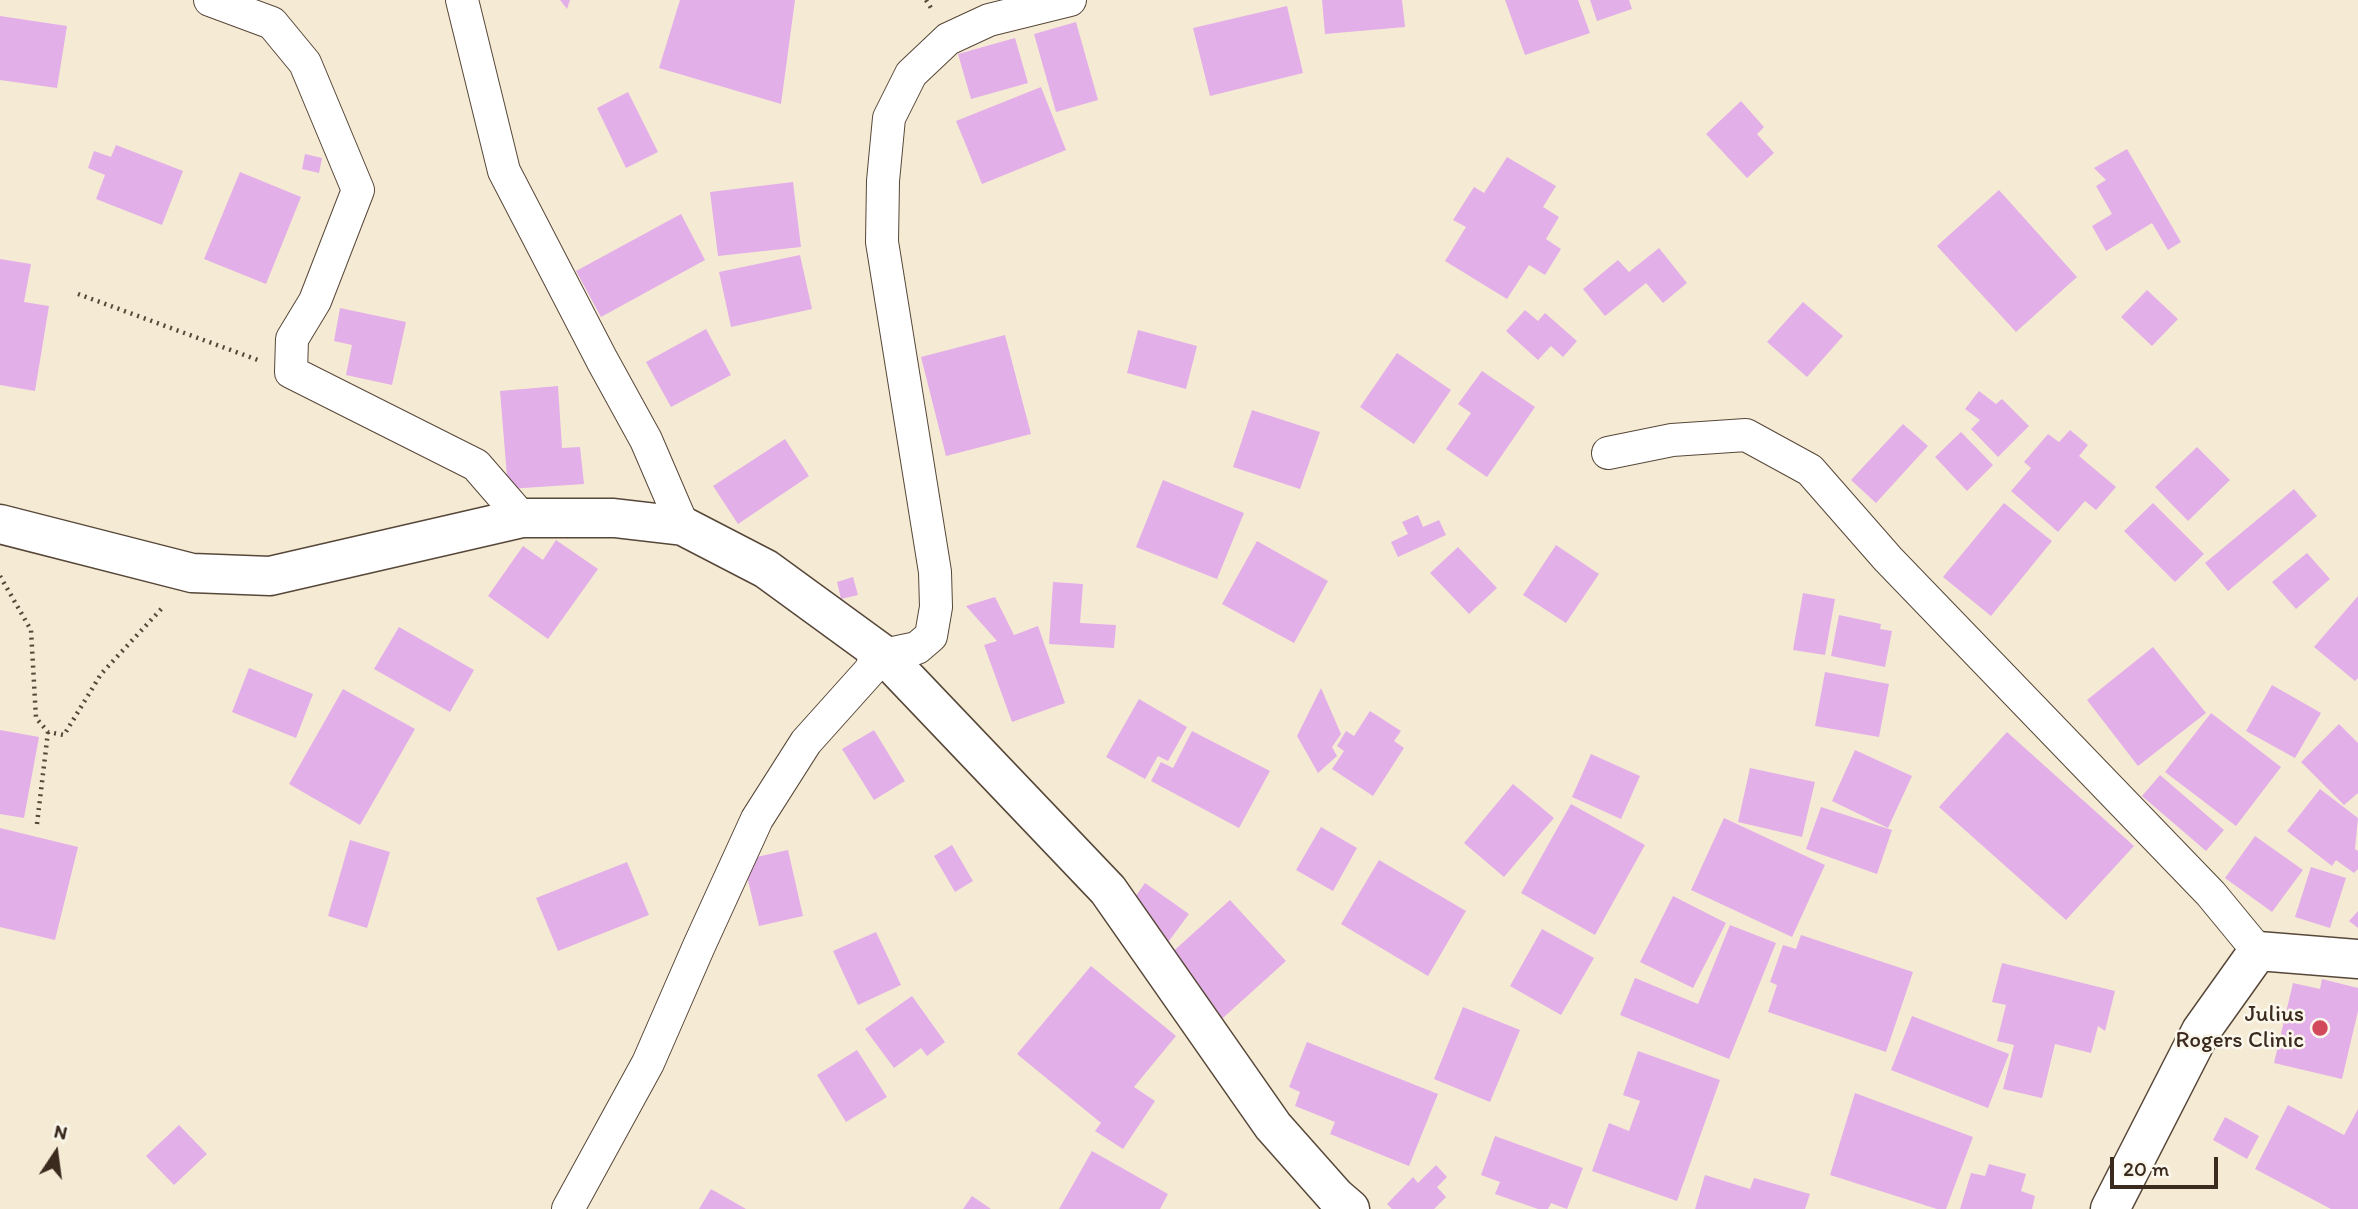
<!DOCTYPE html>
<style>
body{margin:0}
#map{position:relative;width:2358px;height:1209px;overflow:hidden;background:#f5ebd4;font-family:Itim,sans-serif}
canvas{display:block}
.north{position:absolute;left:21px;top:1118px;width:70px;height:70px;-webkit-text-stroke:5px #fbf7ec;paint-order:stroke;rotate:13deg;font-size:19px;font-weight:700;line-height:28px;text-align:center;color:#3b2a1e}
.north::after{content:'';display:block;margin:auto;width:24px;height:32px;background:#3b2a1e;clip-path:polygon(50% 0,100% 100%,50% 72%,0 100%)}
.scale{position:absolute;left:2110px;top:1157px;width:108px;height:32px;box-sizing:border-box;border:4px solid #3b2a1e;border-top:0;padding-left:9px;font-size:21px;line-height:24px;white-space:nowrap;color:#3b2a1e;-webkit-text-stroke:5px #fbf7ec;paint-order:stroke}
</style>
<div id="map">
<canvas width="2358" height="1209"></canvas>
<div class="north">N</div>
<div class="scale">20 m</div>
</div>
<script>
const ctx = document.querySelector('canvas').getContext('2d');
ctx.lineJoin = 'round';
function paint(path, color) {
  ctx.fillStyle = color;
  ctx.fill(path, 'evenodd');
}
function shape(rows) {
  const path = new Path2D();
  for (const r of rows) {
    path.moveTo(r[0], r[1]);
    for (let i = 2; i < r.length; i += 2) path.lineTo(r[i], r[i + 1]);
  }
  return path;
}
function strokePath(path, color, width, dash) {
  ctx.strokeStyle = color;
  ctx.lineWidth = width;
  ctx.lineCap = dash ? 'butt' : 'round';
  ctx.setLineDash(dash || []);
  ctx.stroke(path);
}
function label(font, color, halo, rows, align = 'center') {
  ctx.font = font + ' Itim,sans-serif';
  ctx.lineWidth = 5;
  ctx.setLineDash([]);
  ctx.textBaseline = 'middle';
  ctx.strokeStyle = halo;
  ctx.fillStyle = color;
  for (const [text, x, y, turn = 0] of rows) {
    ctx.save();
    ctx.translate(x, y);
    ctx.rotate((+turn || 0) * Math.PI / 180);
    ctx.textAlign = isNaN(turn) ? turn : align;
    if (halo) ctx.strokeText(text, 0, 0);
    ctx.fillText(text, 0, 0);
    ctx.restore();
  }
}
paint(shape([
 [560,0,570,0,567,9],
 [680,0,795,0,781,104,659,68],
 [1322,0,1402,0,1405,27,1325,34],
 [1505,0,1578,0,1590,33,1525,55],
 [1590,0,1629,0,1632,9,1597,21],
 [1287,6,1303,73,1210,96,1193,28],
 [0,16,67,26,57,88,0,80],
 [1076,22,1098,100,1056,112,1034,34],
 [1015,38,1028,83,971,99,958,54],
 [1041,87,1066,150,982,184,956,121],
 [628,92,658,152,626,168,597,108],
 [1741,101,1764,127,1757,134,1774,153,1747,178,1706,134],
 [116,145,183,171,162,225,96,199,105,175,88,168,94,151,111,157],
 [2127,149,2181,242,2168,250,2152,223,2106,251,2092,226,2112,214,2096,186,2106,180,2094,168],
 [305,154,322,158,319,173,302,169],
 [1507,157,1556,186,1543,207,1559,217,1546,239,1561,249,1545,275,1529,265,1507,299,1445,261,1466,227,1453,220,1474,187,1484,193],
 [240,172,301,197,266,284,204,259],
 [793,182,801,247,718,256,710,192],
 [1999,190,2077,277,2016,332,1937,246],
 [681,214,705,260,601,317,576,271],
 [1659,248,1687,283,1663,303,1646,283,1605,316,1583,289,1618,260,1629,272],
 [800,255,812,309,731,327,719,272],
 [0,259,31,264,24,302,49,306,35,391,0,385],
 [2147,290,2178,319,2152,346,2121,317],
 [1803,302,1843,336,1807,377,1767,342],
 [340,308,406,322,392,385,346,375,352,345,334,341],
 [1525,310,1538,321,1545,313,1577,341,1563,357,1551,346,1538,360,1506,331],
 [706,329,731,375,671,407,646,362],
 [1138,330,1197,346,1186,389,1127,373],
 [1005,335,1031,434,946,456,921,357],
 [1397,353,1451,390,1414,444,1360,407],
 [1482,371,1535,407,1487,477,1446,449,1471,413,1458,404],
 [558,386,562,448,580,447,584,484,508,489,500,391],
 [1979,391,1996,404,2002,399,2029,426,1998,457,1971,429,1980,420,1965,409],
 [1252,410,1320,432,1300,489,1233,467],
 [1903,424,1928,446,1876,503,1851,480],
 [2070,430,2088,445,2079,456,2116,487,2096,510,2085,501,2058,532,2011,491,2031,468,2024,462,2048,434,2059,442],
 [1961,432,1993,465,1967,491,1935,457],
 [785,439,809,476,738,524,713,486],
 [2197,447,2230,480,2188,521,2155,487],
 [1163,480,1244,513,1217,579,1136,547],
 [2294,489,2317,516,2228,591,2205,563],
 [2004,503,2052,541,1991,616,1943,577],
 [2153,503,2204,554,2175,582,2124,531],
 [1418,515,1423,527,1439,520,1446,535,1398,557,1391,542,1408,534,1402,522],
 [556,540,598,569,548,639,488,596,523,546,543,560],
 [1257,541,1328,581,1294,643,1222,604],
 [1556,545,1599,574,1566,623,1523,595],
 [1458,547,1497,588,1469,614,1430,573],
 [2307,553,2330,579,2296,609,2272,582],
 [853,577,858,595,841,599,837,582],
 [1053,582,1083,584,1080,623,1116,625,1114,648,1049,644],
 [1803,593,1835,599,1825,655,1793,650],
 [2358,596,2358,678,2355,681,2314,647],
 [995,597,1014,635,1038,626,1065,703,1012,722,984,645,997,641,966,606],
 [1839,615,1881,624,1880,629,1892,631,1885,667,1831,656],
 [399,627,474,670,450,712,374,669],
 [2153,647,2206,713,2138,766,2087,700],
 [249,668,313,694,296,738,232,712],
 [1825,672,1889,684,1879,737,1815,726],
 [2272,685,2321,713,2295,758,2246,731],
 [1321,688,1341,734,1332,747,1337,756,1318,773,1297,736],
 [343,689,415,729,360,825,289,784],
 [1139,699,1187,727,1168,761,1158,756,1145,779,1106,757],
 [1370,711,1401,731,1394,741,1404,748,1373,796,1332,769,1344,751,1337,746,1346,731,1354,736],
 [2211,713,2281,767,2236,826,2165,772],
 [2339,724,2358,743,2358,793,2344,805,2301,762],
 [0,730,39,737,24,818,0,814],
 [874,730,905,781,874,800,842,749],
 [1192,731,1270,771,1239,828,1151,781,1161,762,1173,768],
 [2007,732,2134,846,2066,920,1939,807],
 [1855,750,1912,776,1888,828,1832,801],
 [1591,754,1640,776,1621,819,1572,797],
 [1750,768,1815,782,1802,837,1738,822],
 [2160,775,2224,830,2206,851,2142,796],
 [1513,784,1554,818,1504,877,1464,843],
 [2320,789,2358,818,2355,849,2358,851,2358,869,2354,873,2336,860,2332,866,2287,831],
 [1571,804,1645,845,1595,935,1521,893],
 [1821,807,1892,830,1877,874,1806,849],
 [1724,818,1825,865,1792,937,1691,890],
 [1321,827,1357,848,1333,891,1296,870],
 [0,828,78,847,55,940,0,927],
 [2255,836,2303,870,2272,912,2225,878],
 [350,840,390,852,367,928,328,916],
 [952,845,973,881,955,892,934,856],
 [788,850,803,916,759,926,743,860],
 [1379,860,1466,911,1428,976,1341,924],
 [627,862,649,915,558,951,536,898],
 [2311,867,2346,878,2330,928,2295,917],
 [1145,883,1189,914,1163,949,1120,918],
 [1673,896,1726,923,1693,988,1640,962],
 [1230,900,1286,961,1214,1026,1158,965],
 [2358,911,2358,928,2349,921],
 [1730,925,1776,943,1729,1059,1620,1015,1635,978,1698,1004],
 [1542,929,1594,958,1561,1015,1510,986],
 [876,932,901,985,858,1005,833,951],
 [1801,935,1913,972,1886,1052,1768,1012,1777,985,1770,982,1783,945,1796,949],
 [2002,963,2115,991,2105,1031,2098,1026,2091,1053,2055,1044,2042,1098,2003,1089,2014,1045,1997,1041,2006,1005,1992,1002],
 [1091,966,1176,1036,1134,1087,1155,1101,1123,1149,1095,1131,1101,1123,1017,1054],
 [2322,979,2358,988,2358,1011,2342,1079,2274,1063,2293,983,2320,989],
 [912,996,945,1042,927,1056,921,1048,894,1068,865,1029],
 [1463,1007,1520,1030,1490,1102,1434,1079],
 [1912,1016,2009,1054,1988,1108,1891,1070],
 [1307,1042,1438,1094,1409,1166,1330,1134,1335,1122,1295,1106,1300,1092,1289,1087],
 [857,1050,887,1097,846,1122,817,1075],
 [1638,1051,1720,1080,1677,1201,1592,1171,1609,1123,1629,1131,1640,1101,1623,1095],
 [1855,1093,1973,1137,1946,1209,1937,1209,1830,1175],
 [2288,1105,2344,1135,2358,1109,2358,1209,2331,1209,2255,1169],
 [2225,1117,2259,1136,2247,1159,2213,1140],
 [179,1125,207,1154,174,1185,146,1156],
 [1495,1136,1583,1168,1567,1209,1551,1203,1548,1209,1538,1209,1495,1194,1500,1182,1481,1175],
 [1092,1151,1168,1194,1160,1209,1059,1209],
 [1989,1164,2026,1174,2021,1191,2035,1196,2032,1209,1960,1209,1971,1173,1985,1176],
 [1436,1165,1447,1177,1437,1187,1446,1197,1434,1209,1392,1209,1387,1204,1413,1177,1418,1183],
 [1705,1175,1750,1189,1754,1178,1810,1194,1805,1209,1695,1209],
 [711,1189,746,1209,699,1209],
 [972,1196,991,1209,963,1209]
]), '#e3afe8');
const minor = shape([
 [210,0,272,23,305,63,358,190,315,301,292,339,291,372,476,465,522,518],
 [462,0,504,171,602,360,646,440,683,526],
 [1608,453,1672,440,1746,435,1810,470,1888,559,2211,894,2258,951],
 [875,663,872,666,884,655,917,648,931,636,936,607,935,572,882,242,883,181,889,118,911,74,948,39,989,20,1070,0],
 [568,1209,648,1063,699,946,757,819,806,742,884,655]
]);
const tertiary = shape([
 [0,524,192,573,270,576,522,518,614,518,683,526,766,569,884,655,1108,890,1273,1126,1336,1197,1350,1209],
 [2110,1209,2201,1031,2258,951,2358,959]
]);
strokePath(minor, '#574739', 34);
strokePath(tertiary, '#574739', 41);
strokePath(shape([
 [926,0,933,11],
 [78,294,258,360],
 [0,576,31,630,36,718,48,732,64,735,101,674,164,606],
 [37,824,48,732]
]), '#574739', 4.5, [2, 5]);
strokePath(minor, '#fff', 32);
strokePath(tertiary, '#fff', 38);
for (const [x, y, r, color] of [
 [2320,1028,9,"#d1495b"]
]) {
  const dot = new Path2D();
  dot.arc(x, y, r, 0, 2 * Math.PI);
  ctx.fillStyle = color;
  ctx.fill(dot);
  strokePath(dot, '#fbf7ec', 2.5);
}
label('23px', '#3b2a1e', '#fbf7ec', [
 ["Julius",2304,1015],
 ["Rogers Clinic",2304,1041]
], 'right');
</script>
